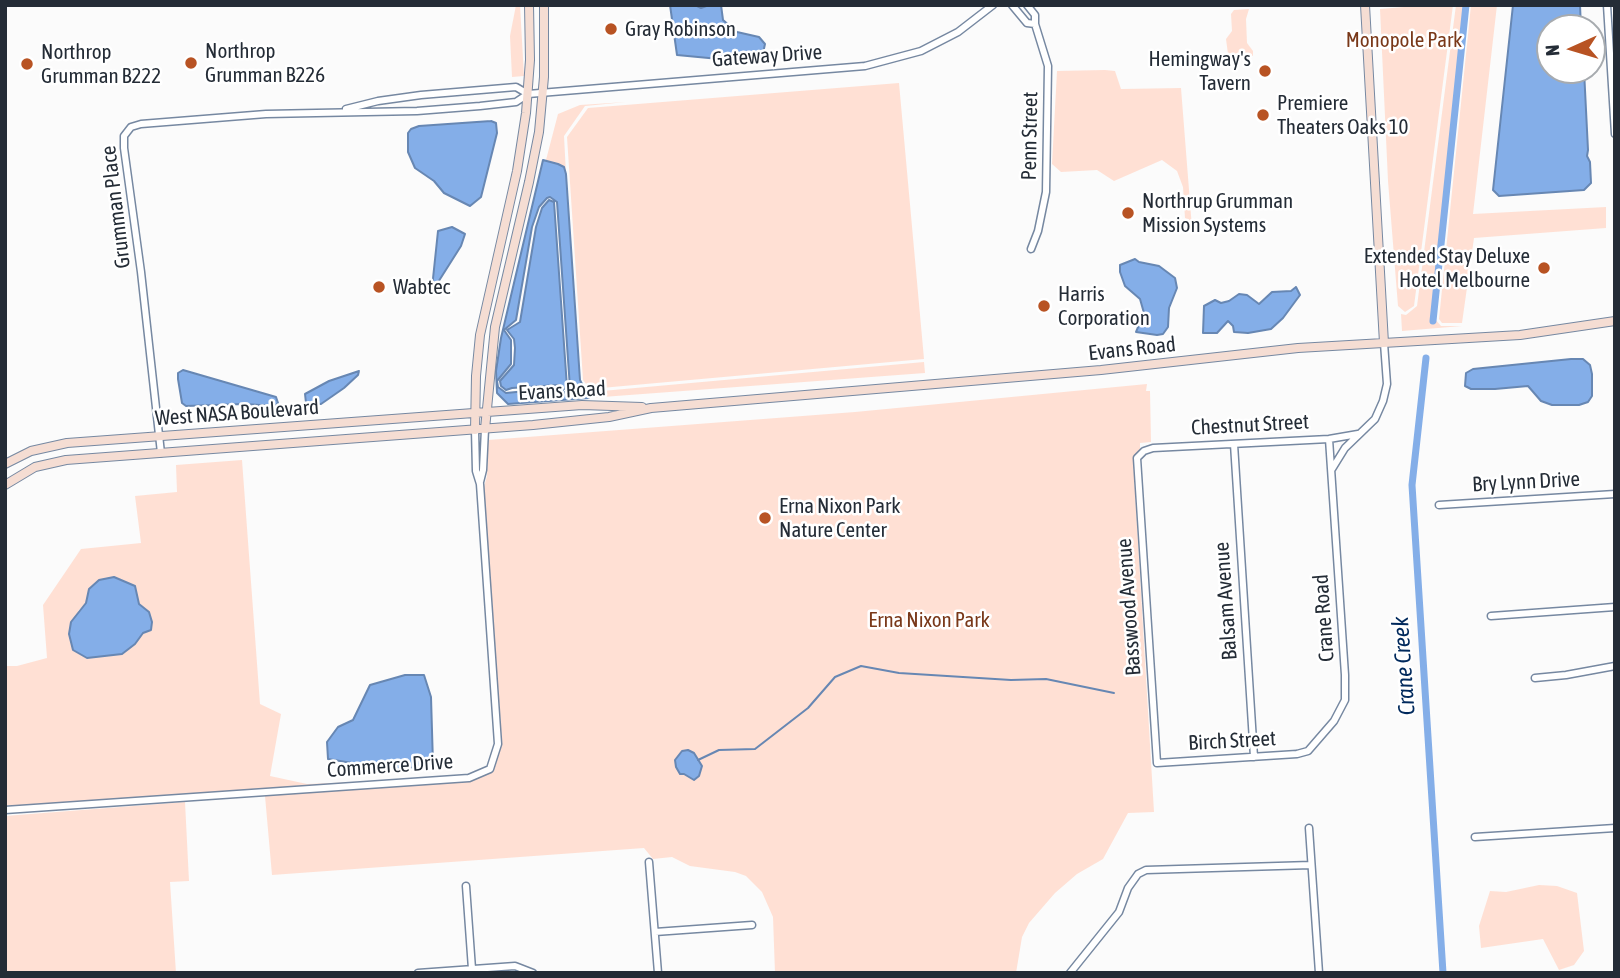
<!DOCTYPE html>
<style>
body{margin:0}
#map{position:relative;width:1620px;height:978px;overflow:hidden;background:#fbfbfb;font-family:"Asap Condensed",sans-serif}
canvas{display:block}
.frame{position:absolute;inset:0;border:7px solid #242c36;pointer-events:none}
.north{position:absolute;left:1536px;top:14px;width:70px;height:70px;box-sizing:border-box;background:#fff;border:2px solid #a7abaf;border-radius:50%;rotate:266deg;font-size:19px;font-weight:700;line-height:28px;text-align:center;color:#242c36}
.north::after{content:'';display:block;margin:auto;width:24px;height:32px;background:#b85323;clip-path:polygon(50% 0,100% 100%,50% 72%,0 100%)}
</style>
<div id="map">
<canvas width="1620" height="978"></canvas>
<div class="frame"></div>
<div class="north">N</div>
</div>
<script>
const ctx = document.querySelector('canvas').getContext('2d');
ctx.lineJoin = 'round';
function paint(path, color) {
  ctx.fillStyle = color;
  ctx.fill(path, 'evenodd');
}
function shape(rows) {
  const path = new Path2D();
  for (const r of rows) {
    path.moveTo(r[0], r[1]);
    for (let i = 2; i < r.length; i += 2) path.lineTo(r[i], r[i + 1]);
  }
  return path;
}
function strokePath(path, color, width, dash) {
  ctx.strokeStyle = color;
  ctx.lineWidth = width;
  ctx.lineCap = dash ? 'butt' : 'round';
  ctx.setLineDash(dash || []);
  ctx.stroke(path);
}
function label(font, color, halo, rows, align = 'center') {
  ctx.font = font + ' "Asap Condensed",sans-serif';
  ctx.lineWidth = 5;
  ctx.setLineDash([]);
  ctx.textBaseline = 'middle';
  ctx.strokeStyle = halo;
  ctx.fillStyle = color;
  for (const [text, x, y, turn = 0] of rows) {
    ctx.save();
    ctx.translate(x, y);
    ctx.rotate((+turn || 0) * Math.PI / 180);
    ctx.textAlign = isNaN(turn) ? turn : align;
    if (halo) ctx.strokeText(text, 0, 0);
    ctx.fillText(text, 0, 0);
    ctx.restore();
  }
}
paint(shape([
 [516,5,520,5,524,76,512,77,510,36],
 [1428,5,1453,5,1414,306,1405,312,1398,306,1388,181,1380,9],
 [1456,5,1468,5,1435,319,1441,326,1462,326,1402,331,1401,314,1406,315,1417,306],
 [1471,5,1497,5,1473,214,1606,207,1606,228,1474,238,1462,323,1442,323,1439,319],
 [1249,9,1246,19,1247,43,1253,51,1253,56,1232,57,1228,54,1226,39,1232,31,1231,14,1234,10],
 [1105,70,1115,71,1121,89,1181,88,1192,228,1185,218,1183,187,1177,171,1162,160,1114,181,1097,170,1061,172,1052,164,1057,71],
 [899,83,924,359,590,389,583,380,567,137,588,108],
 [626,102,585,106,564,136,566,174,564,167,546,160,558,114,580,105],
 [924,362,925,373,589,398,585,388,591,392],
 [1147,384,1146,391,1150,391,1151,442,1140,443,1140,449,1133,459,1154,812,1128,813,1103,859,1077,874,1055,893,1029,923,1022,937,1016,973,775,973,773,917,762,892,746,876,735,872,690,866,672,857,653,859,644,848,272,875,265,796,469,781,494,770,502,743,484,487,487,476,488,440,855,412],
 [242,460,260,704,281,714,270,776,307,784,356,782,5,808,5,666,17,666,47,658,43,605,81,549,141,543,135,496,177,492,176,465],
 [114,577,135,586,139,604,149,612,152,622,135,644,78,611,86,603,99,580],
 [185,802,189,881,170,882,176,973,5,973,5,816],
 [1539,885,1557,886,1577,893,1584,951,1574,965,1559,970,1543,939,1481,948,1479,926,1490,891,1506,892]
]), '#ffe0d4');
const water = shape([
 [670,5,695,5,701,8,709,5,721,5,723,20,737,32,759,37,765,44,763,53,759,56,719,59,677,55,670,5],
 [1513,5,1580,5,1581,28,1550,28,1550,70,1584,70,1588,150,1587,156,1590,162,1591,183,1584,190,1499,196,1493,190,1513,5],
 [491,121,496,123,497,133,481,197,470,206,444,193,434,181,415,168,408,152,408,133,411,129,419,126,491,121],
 [543,160,558,164,564,167,566,174,580,380,589,398,508,404,497,393,496,371,501,338,543,160],
 [550,197,557,202,570,388,564,393,557,388,506,393,498,387,497,381,511,364,511,340,504,330,516,320,532,227,539,207,547,198,550,197],
 [549,200,554,202,567,387,563,390,558,385,512,388,506,390,501,386,500,381,514,365,515,348,514,339,507,330,520,322,536,227,542,208,549,200],
 [452,227,465,234,461,246,435,287,432,288,438,231,452,227],
 [1135,259,1139,262,1159,266,1175,278,1177,288,1169,308,1168,327,1163,334,1157,335,1136,332,1144,313,1140,299,1125,286,1120,272,1120,265,1135,259],
 [1296,287,1300,295,1283,318,1271,329,1248,333,1234,332,1233,326,1228,321,1217,333,1203,333,1204,306,1215,300,1221,303,1229,301,1239,294,1247,295,1259,304,1272,292,1291,291,1296,287],
 [1571,359,1583,359,1590,365,1592,374,1592,396,1588,402,1579,405,1552,405,1541,401,1528,386,1495,389,1471,389,1465,386,1466,373,1473,369,1571,359],
 [183,370,276,397,278,403,275,406,244,404,186,406,182,403,178,379,178,373,183,370],
 [359,371,358,375,344,388,321,404,306,403,305,394,329,381,359,371],
 [114,577,135,586,139,604,149,612,152,622,151,630,143,633,135,644,122,654,87,658,73,650,69,634,71,622,86,603,89,589,99,580,114,577],
 [405,675,424,675,431,697,433,764,394,770,328,759,327,742,338,727,353,720,370,685,405,675],
 [688,750,694,753,702,766,699,776,694,780,684,774,680,774,676,767,675,760,682,751,688,750]
]);
paint(water, '#84aee8');
strokePath(water, '#6787b3', 2);
strokePath(shape([
 [698,760,719,750,755,749,808,708,835,677,861,666,899,673,1011,680,1046,679,1114,693]
]), '#6787b3', 2);
strokePath(shape([
 [1433,321,1466,5],
 [1426,358,1412,485,1443,973]
]), '#84aee8', 7);
const street = shape([
 [1012,5,1027,23,1035,24],
 [1027,5,1035,15,1035,24,1048,66,1046,192,1038,231,1031,249],
 [1607,5,1615,134],
 [346,109,378,101,421,95,516,87,528,94],
 [1329,439,1345,675,1345,700,1334,721,1308,751,1297,754,1157,763,1137,458,1144,451,1153,448,1329,439,1358,434],
 [1234,444,1254,757],
 [161,453,141,272,124,148,124,136,131,127,141,124,266,114,417,111,480,106,516,102,528,94,865,66,921,51,958,32,993,5],
 [1332,469,1345,448,1375,419,1383,401,1387,384,1384,343],
 [480,482,483,470,485,429],
 [1439,505,1615,494],
 [1491,616,1615,607],
 [1535,678,1566,675,1615,666],
 [5,810,469,778,490,769,498,744,480,484,476,471,475,430],
 [1309,828,1319,973],
 [1475,837,1615,828],
 [649,862,658,973],
 [466,886,472,969],
 [655,932,752,925],
 [418,973,515,966,533,973],
 [1070,973,1119,912,1128,888,1138,874,1146,870,1311,865]
]);
const secondary = shape([
 [1365,5,1384,343],
 [485,429,495,327,529,182,539,132,544,77,544,5],
 [475,430,476,376,480,335,517,171,526,113,530,60,529,5],
 [5,464,31,451,67,443,582,405,642,407],
 [5,485,35,467,66,460,533,425,609,417,651,408,1101,370,1298,348,1520,335,1615,321]
]);
strokePath(street, '#7688a1', 9);
strokePath(secondary, '#7688a1', 10);
strokePath(street, '#fff', 6);
strokePath(secondary, '#f5ddd3', 8);
for (const [x, y, r, color] of [
 [611,29,7,"#b85323"],
 [191,63,7,"#b85323"],
 [27,64,7,"#b85323"],
 [1265,71,7,"#b85323"],
 [1263,115,7,"#b85323"],
 [1128,213,7,"#b85323"],
 [1544,268,7,"#b85323"],
 [379,287,7,"#b85323"],
 [1044,306,7,"#b85323"],
 [765,518,7,"#b85323"]
]) {
  const dot = new Path2D();
  dot.arc(x, y, r, 0, 2 * Math.PI);
  ctx.fillStyle = color;
  ctx.fill(dot);
  strokePath(dot, '#fff', 2.5);
}
label('21px', '#242c36', '#fff', [
 ["Gray Robinson",625,29],
 ["Northrop",205,51],
 ["Grumman B226",205,75],
 ["Northrop",41,52],
 ["Grumman B222",41,76],
 ["Hemingway's",1251,59,"right"],
 ["Tavern",1251,83,"right"],
 ["Premiere",1277,103],
 ["Theaters Oaks 10",1277,127],
 ["Northrup Grumman",1142,201],
 ["Mission Systems",1142,225],
 ["Extended Stay Deluxe",1530,256,"right"],
 ["Hotel Melbourne",1530,280,"right"],
 ["Wabtec",393,287],
 ["Harris",1058,294],
 ["Corporation",1058,318],
 ["Erna Nixon Park",779,506],
 ["Nature Center",779,530]
], 'left');
label('21px', '#793819', '#fff', [
 ["Monopole Park",1404,40],
 ["Erna Nixon Park",929,620]
]);
label('21px', '#242c36', '#fff', [
 ["Gateway Drive",767,56,-4],
 ["Penn Street",1030,136,-89],
 ["Grumman Place",116,207,-97],
 ["Evans Road",1132,349,-6],
 ["Evans Road",562,391,-3],
 ["West NASA Boulevard",237,413,-4],
 ["Chestnut Street",1250,425,-3],
 ["Bry Lynn Drive",1526,482,-3],
 ["Balsam Avenue",1226,601,-94],
 ["Basswood Avenue",1129,607,-94],
 ["Crane Road",1324,618,-94],
 ["Birch Street",1232,741,-3],
 ["Commerce Drive",390,766,-4]
]);
label('italic 23px', '#00295c', '#fff', [
 ["Crane Creek",1404,666,-94]
]);
</script>
